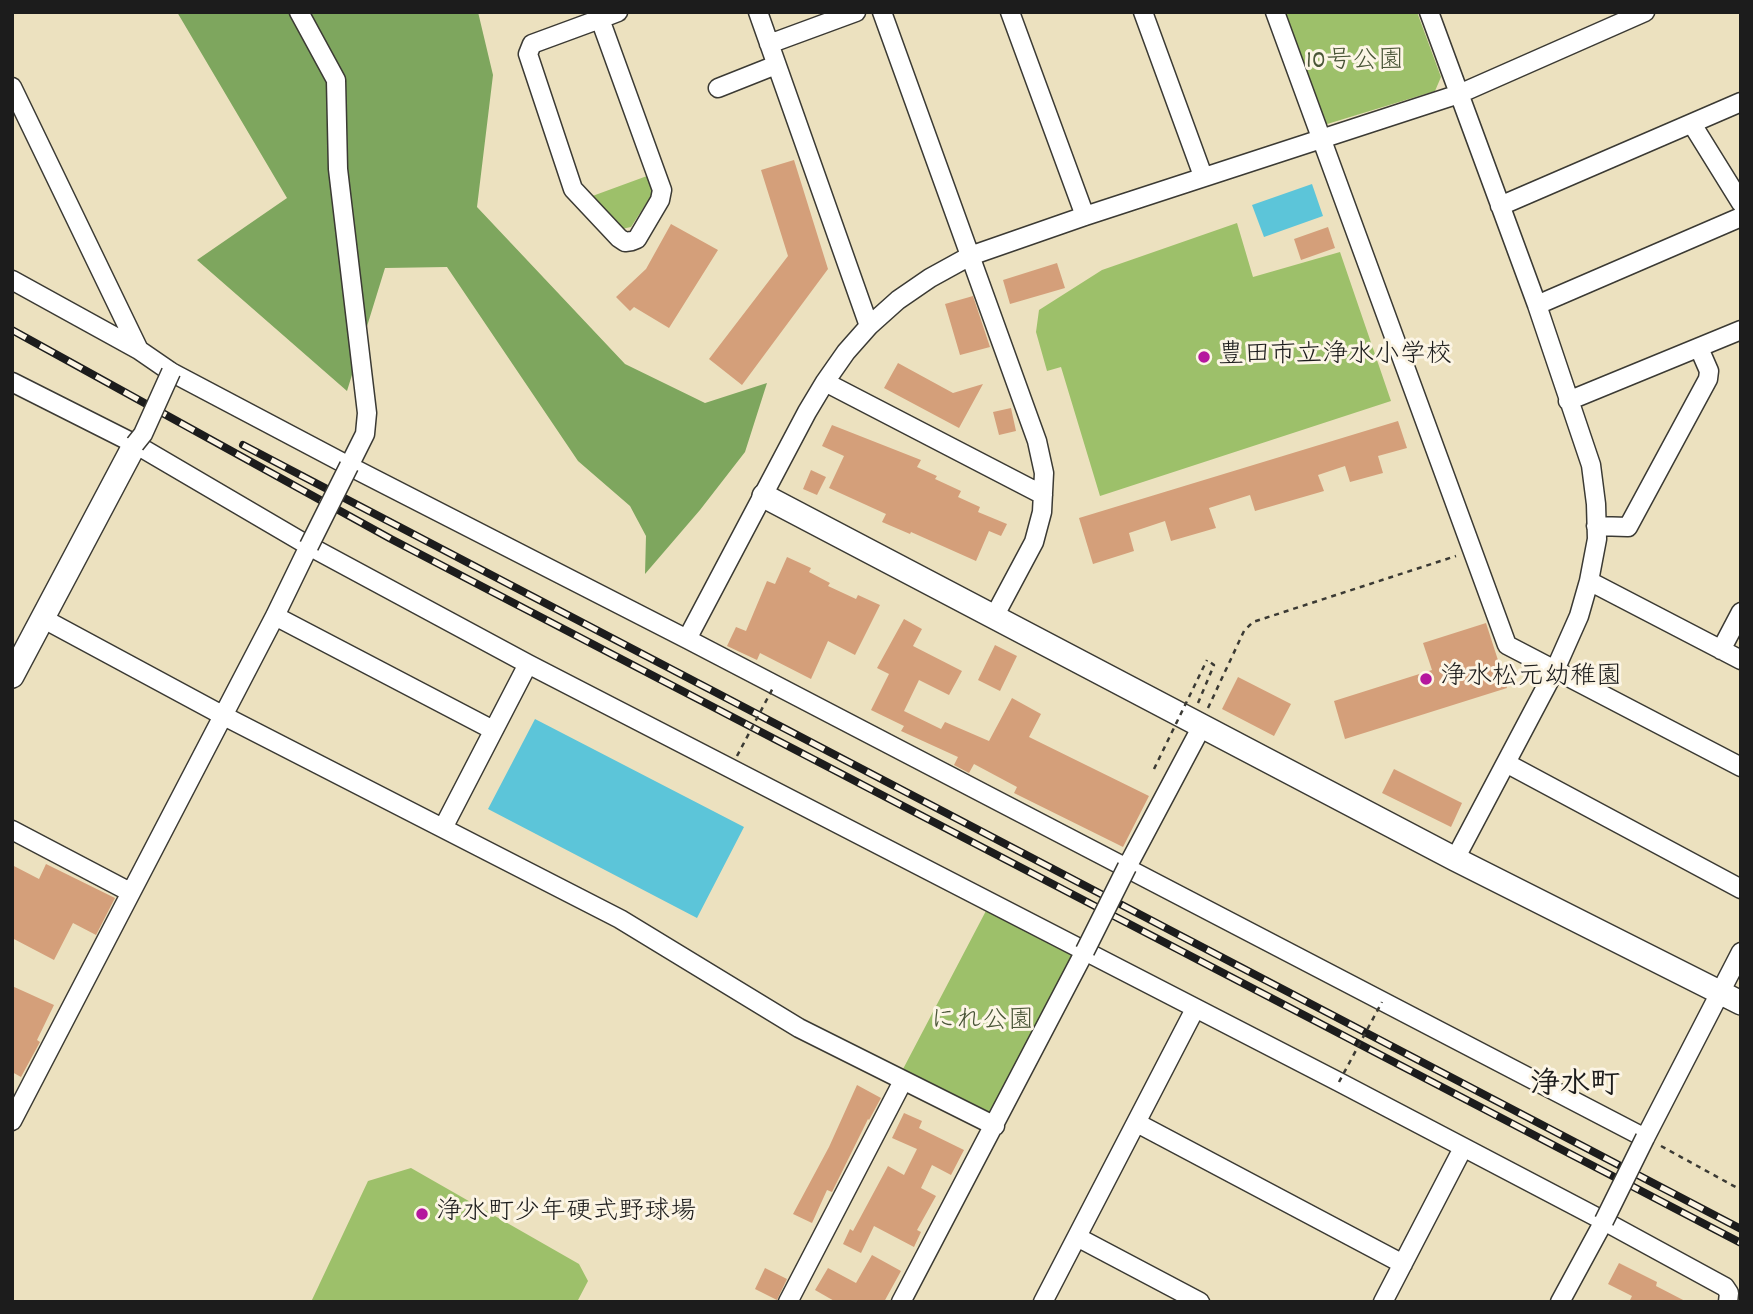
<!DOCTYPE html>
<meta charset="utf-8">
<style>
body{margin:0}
#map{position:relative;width:1753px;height:1314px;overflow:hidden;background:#ece1bf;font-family:Dekko,sans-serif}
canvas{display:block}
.frame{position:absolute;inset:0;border:14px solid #1c1c1c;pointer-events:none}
</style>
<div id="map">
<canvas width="1753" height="1314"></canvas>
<div class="frame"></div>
</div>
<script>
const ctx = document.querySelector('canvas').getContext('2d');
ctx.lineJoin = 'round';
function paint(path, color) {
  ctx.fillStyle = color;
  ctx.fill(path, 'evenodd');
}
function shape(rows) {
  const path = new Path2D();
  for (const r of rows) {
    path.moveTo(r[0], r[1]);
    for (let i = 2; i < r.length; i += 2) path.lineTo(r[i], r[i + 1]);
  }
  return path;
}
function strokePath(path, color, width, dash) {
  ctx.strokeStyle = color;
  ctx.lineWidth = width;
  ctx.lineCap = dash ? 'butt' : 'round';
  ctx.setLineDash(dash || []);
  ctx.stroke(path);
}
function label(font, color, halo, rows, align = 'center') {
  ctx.font = font + ' Dekko,"Klee One",sans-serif';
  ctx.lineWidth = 6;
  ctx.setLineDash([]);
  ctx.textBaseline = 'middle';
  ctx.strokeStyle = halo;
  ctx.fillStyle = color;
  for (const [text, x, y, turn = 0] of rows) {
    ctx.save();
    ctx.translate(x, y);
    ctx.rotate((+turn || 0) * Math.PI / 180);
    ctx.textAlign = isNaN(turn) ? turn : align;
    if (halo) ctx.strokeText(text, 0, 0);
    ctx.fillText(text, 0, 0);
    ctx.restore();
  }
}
paint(shape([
 [1282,12,1417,12,1441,77,1435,91,1324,125],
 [647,176,653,193,631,227,617,230,587,198],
 [1237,223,1253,277,1340,252,1391,401,1100,496,1061,367,1047,371,1036,332,1039,310,1102,270],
 [988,907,1074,952,989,1115,902,1071],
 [411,1168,579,1264,588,1281,577,1302,311,1302,368,1181]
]), '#9dc06a');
paint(shape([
 [177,12,478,12,493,75,477,207,625,364,705,403,767,383,745,452,700,510,645,574,646,536,630,506,578,461,447,267,385,268,347,391,197,260,287,198]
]), '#7ea65e');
paint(shape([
 [1312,184,1323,216,1264,237,1252,205],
 [535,719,744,827,697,918,488,809]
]), '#5cc5d9');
paint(shape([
 [794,160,828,269,742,385,709,359,788,256,761,170],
 [671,224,718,250,669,328,634,307,630,311,616,297,646,269],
 [1328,227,1335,248,1301,260,1294,239],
 [1057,263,1065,288,1010,304,1003,280],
 [973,296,990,347,960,355,945,304],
 [898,363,953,393,983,384,959,428,884,388],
 [1011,408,1016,431,999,435,993,412],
 [1398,421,1407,448,1378,456,1383,473,1350,482,1345,466,1318,475,1324,491,1255,511,1250,495,1209,508,1216,528,1171,541,1165,521,1129,533,1134,551,1093,564,1079,518],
 [832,425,921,460,917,467,937,476,935,479,961,491,958,497,980,507,978,512,1007,524,1001,536,989,531,976,561,911,532,910,534,882,522,886,514,829,488,844,456,822,446],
 [811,470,826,477,817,495,803,489],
 [787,557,811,568,809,572,830,583,828,586,856,599,858,595,880,605,855,655,828,641,811,679,760,653,757,660,727,646,736,627,746,631,767,581,775,584],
 [904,619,922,629,913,646,962,671,949,695,919,680,904,711,941,729,945,722,989,741,1012,698,1041,714,1029,737,1149,796,1123,847,1014,793,1017,787,974,764,969,773,954,765,958,757,901,731,904,726,871,710,889,674,877,668],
 [1486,623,1507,688,1345,739,1334,701,1432,670,1423,643],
 [995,645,1017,656,1000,691,978,680],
 [1238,677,1291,704,1274,736,1222,709],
 [1394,769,1462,803,1451,827,1382,793],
 [46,864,115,898,96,935,73,923,54,960,12,938,12,865,39,879],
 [12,986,54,1005,37,1040,40,1042,21,1077,12,1072],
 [857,1085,881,1098,869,1120,868,1119,832,1192,827,1190,812,1223,793,1214,829,1147],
 [904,1113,922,1121,919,1128,964,1150,951,1175,932,1165,921,1188,936,1196,917,1230,921,1232,914,1247,874,1226,861,1253,843,1244,850,1229,853,1231,888,1166,904,1175,917,1149,892,1138],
 [872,1255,901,1271,884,1302,836,1302,815,1290,828,1268,856,1283],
 [1619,1263,1657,1282,1656,1286,1687,1302,1629,1302,1632,1296,1608,1284],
 [765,1268,787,1279,777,1300,755,1289]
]), '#d49f7a');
const minor = shape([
 [299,12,336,80,338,169,367,413,365,434,349,466],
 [758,12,869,326],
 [882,12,1037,441,1044,473,1042,512,1034,542,995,615],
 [1010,12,1085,216],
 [1143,12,1203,176],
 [1275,12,1507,645,1741,767],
 [1429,12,1537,305,1591,465,1596,504,1597,539,1589,581,1579,616,1555,670,1455,859],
 [600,19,662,190,660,200,637,239,632,241,625,242,619,238,573,189,528,54,532,44,600,19,618,12],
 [769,44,856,12],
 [12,87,139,350],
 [718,88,776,65],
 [1692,124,1741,203],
 [1500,206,1741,102],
 [12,280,139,350,171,372,349,466,687,639,1645,1138,1741,952],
 [1537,305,1741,217],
 [12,382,135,444,309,546,528,664,1339,1082,1604,1221,1725,1287,1729,1293,1728,1302],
 [825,382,1043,495],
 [1568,401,1741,330],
 [1596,526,1628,527,1708,379,1709,371,1699,348],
 [1589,581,1741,660],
 [275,616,493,730],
 [42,618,222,715,620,919,799,1028,995,1126],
 [687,639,807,412,825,382,846,352,869,326,898,300,930,278,970,256,1085,216,1459,94,1645,12],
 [1721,650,1741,612],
 [1506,763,1741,889],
 [443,828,528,664],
 [12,830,130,892],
 [1127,867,1202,726],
 [12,1121,275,616,309,546],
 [1137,1123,1403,1264],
 [1077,1237,1200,1302],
 [788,1302,903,1081],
 [901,1302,1085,951],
 [1043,1302,1195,1009],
 [1383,1302,1463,1148],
 [1560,1302,1604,1221]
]);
const tertiary = shape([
 [764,496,1455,859,1741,1003],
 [12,676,135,444]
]);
strokePath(minor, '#3b3a34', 21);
strokePath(tertiary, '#3b3a34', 26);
strokePath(shape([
 [1198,703,1214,665,1207,660],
 [1208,708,1244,631,1253,622,1456,556],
 [1661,1146,1741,1190]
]), '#3b3a34', 2.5, [5, 5]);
strokePath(minor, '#fff', 18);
strokePath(tertiary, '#fff', 23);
const rail = shape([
 [12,330,391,539,1741,1243],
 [243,445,1741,1229]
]);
strokePath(rail, '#1c1c1c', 8);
strokePath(rail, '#fcf5e5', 5, [16]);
const minorBridge = shape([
 [135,444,143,434,171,372],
 [309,546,349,466],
 [1085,951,1127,867],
 [1604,1221,1645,1138]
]);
strokePath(minorBridge, '#3b3a34', 21, []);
strokePath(shape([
 [737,756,774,686],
 [1154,769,1207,660],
 [1339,1082,1382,1002]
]), '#3b3a34', 2.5, [5, 5]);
strokePath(minorBridge, '#fff', 18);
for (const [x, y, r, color] of [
 [1204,357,7,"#b5179e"],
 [1426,679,7,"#b5179e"],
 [422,1214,7,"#b5179e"]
]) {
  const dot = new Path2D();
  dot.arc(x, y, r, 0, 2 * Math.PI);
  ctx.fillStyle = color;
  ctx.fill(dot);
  strokePath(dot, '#fcf5e5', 2.5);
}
label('26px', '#495537', '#fcf5e5', [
 ["10号公園",1355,63],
 ["にれ公園",982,1023]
]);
label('26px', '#1c1c1c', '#fcf5e5', [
 ["豊田市立浄水小学校",1218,357],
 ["浄水松元幼稚園",1440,679],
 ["浄水町少年硬式野球場",436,1214]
], 'left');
label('bold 30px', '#1c1c1c', '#fcf5e5', [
 ["浄水町",1575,1088]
]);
</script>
